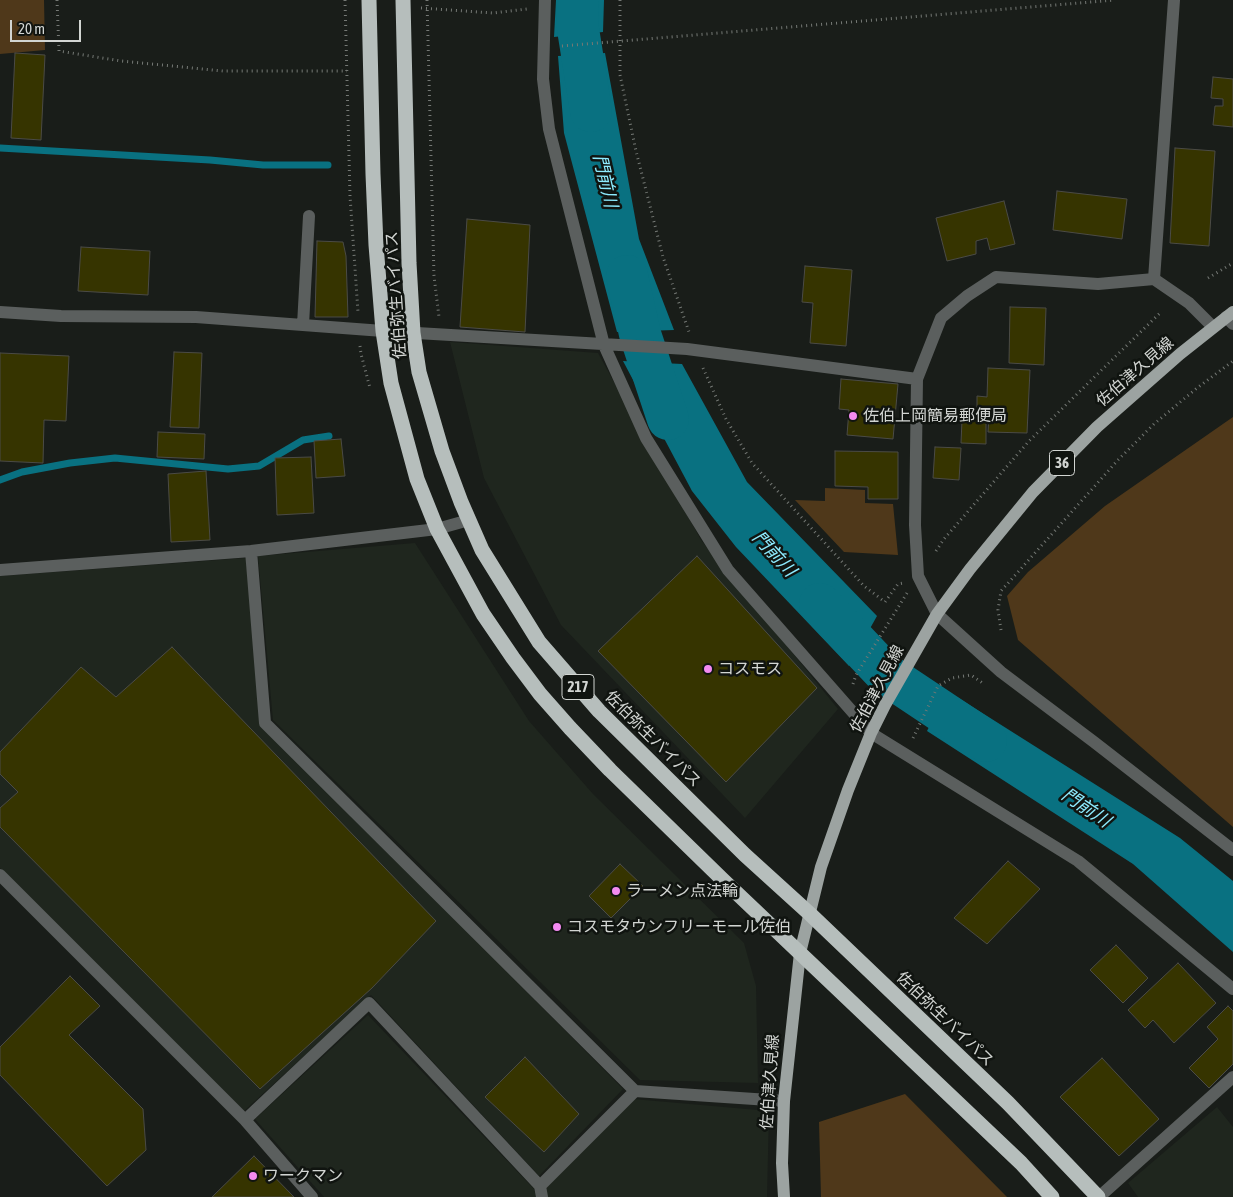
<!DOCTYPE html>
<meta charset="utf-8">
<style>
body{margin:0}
#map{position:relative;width:1233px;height:1197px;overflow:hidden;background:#191d19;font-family:"Asap Condensed",sans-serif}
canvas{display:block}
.scale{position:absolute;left:10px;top:20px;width:71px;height:22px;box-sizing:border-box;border:2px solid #d2d5d2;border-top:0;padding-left:6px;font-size:15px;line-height:18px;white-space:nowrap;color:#d2d5d2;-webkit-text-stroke:4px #101410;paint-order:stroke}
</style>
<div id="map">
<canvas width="1233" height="1197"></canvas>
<div class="scale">20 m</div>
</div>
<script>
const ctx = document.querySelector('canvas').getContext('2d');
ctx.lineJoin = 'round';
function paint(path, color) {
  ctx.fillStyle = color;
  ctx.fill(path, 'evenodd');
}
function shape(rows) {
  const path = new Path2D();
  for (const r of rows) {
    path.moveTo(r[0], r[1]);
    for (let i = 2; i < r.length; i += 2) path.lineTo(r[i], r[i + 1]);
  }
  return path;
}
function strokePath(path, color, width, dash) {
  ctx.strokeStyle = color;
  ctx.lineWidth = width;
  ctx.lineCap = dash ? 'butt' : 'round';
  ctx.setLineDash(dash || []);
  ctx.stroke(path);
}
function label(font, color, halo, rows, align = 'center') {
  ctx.font = font + ' "Asap Condensed","Noto Sans JP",sans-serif';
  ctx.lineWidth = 5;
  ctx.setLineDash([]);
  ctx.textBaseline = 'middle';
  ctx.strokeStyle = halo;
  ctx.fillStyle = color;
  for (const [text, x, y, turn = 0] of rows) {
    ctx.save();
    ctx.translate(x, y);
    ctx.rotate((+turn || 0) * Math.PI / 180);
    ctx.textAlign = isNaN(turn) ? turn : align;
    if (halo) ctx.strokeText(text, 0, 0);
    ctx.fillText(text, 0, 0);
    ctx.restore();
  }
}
paint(shape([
 [450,342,598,353,701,540,838,709,745,818,561,625,484,478],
 [415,543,529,721,593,794,744,943,756,986,758,1083,640,1080,273,720,258,556],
 [246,558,262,725,623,1089,539,1176,371,995,244,1111,0,868,0,576],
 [368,1015,534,1189,536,1197,324,1197,255,1119],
 [633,1099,769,1111,767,1197,547,1197,545,1189],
 [1217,1107,1233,1127,1233,1197,1138,1197,1128,1183]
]), '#1f261e');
paint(shape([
 [0,0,44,0,45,50,0,54],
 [1233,417,1233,827,1018,640,1007,596,1028,572,1105,506],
 [825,488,865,490,865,503,893,504,898,555,844,552,795,500,825,501],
 [905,1094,1007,1197,821,1197,819,1122]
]), '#4f381a');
paint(shape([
 [556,0,604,0,603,32,554,37],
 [605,53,639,239,674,330,617,332,564,133,558,56],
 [623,361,682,364,747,482,877,616,849,666,736,547,692,491],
 [957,697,1180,838,1233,881,1233,952,1133,864,927,731,943,699]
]), '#097181');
strokePath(shape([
 [0,148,210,160,263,165,328,165],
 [0,480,22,472,70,463,115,458,228,469,259,466,303,440,329,436]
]), '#097181', 7);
strokePath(shape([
 [577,0,578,29,591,111],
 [627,276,640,334,668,419],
 [820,604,887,675,986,741]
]), '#097181', 42);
const building = shape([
 [15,53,45,55,41,140,11,138,15,53],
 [1213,77,1233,79,1233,127,1213,125,1215,106,1223,106,1223,99,1211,98,1213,77],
 [1175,148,1215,151,1209,246,1170,243,1175,148],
 [1057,191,1127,199,1122,239,1053,230,1057,191],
 [1004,201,1015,244,990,250,987,238,976,241,976,254,947,261,936,218,1004,201],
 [467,219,530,225,525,332,460,327,467,219],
 [317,241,343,242,346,256,348,317,315,317,317,241],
 [81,247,150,251,148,295,78,291,81,247],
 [805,266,852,270,846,346,810,343,813,303,802,302,805,266],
 [1010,307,1046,308,1044,365,1009,363,1010,307],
 [174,352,202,353,199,428,170,427,174,352],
 [0,353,69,356,66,421,44,420,43,463,0,461,0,353],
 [988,368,1030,370,1027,433,988,432,989,414,977,414,977,396,987,397,988,368],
 [841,379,898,384,893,439,847,435,849,410,839,409,841,379],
 [962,420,986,421,986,444,961,443,962,420],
 [158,432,205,434,204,459,157,457,158,432],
 [341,439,345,476,316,478,314,441,341,439],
 [935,447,961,448,959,480,933,478,935,447],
 [835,451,898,452,898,499,868,499,868,487,835,486,835,451],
 [311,457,314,513,277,515,275,458,311,457],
 [206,471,210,540,171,542,168,474,206,471],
 [697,556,817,688,726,782,598,651,697,556],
 [172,647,436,921,372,988,260,1089,0,827,0,808,18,792,0,774,0,752,81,667,116,697,172,647],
 [1008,861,1040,889,987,944,954,918,1008,861],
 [620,864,643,886,611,918,589,896,620,864],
 [1116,945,1148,978,1123,1003,1090,970,1116,945],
 [1178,963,1216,1003,1174,1043,1153,1020,1145,1028,1128,1010,1178,963],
 [70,976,100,1006,69,1035,143,1109,146,1150,107,1186,0,1075,0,1047,70,976],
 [1228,1006,1233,1011,1233,1064,1209,1088,1189,1068,1218,1039,1207,1027,1228,1006],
 [525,1057,579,1114,544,1152,485,1097,525,1057],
 [1102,1058,1159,1119,1119,1156,1060,1097,1102,1058],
 [254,1156,294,1197,212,1197,254,1156]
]);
paint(building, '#363400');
strokePath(building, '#4b4b46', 1);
strokePath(shape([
 [57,0,59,51,121,61,223,71,347,71],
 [345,0,350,196,358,312],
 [427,0,434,276,439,317],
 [620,0,620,75,636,151,663,257,689,332],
 [421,8,493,13,527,9],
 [562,46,1115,0],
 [1208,278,1233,263],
 [360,346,361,354,370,388],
 [703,368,726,419,752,463,864,586,885,602,898,584,903,583],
 [936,551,944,539,1029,441,1160,313],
 [1001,630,998,610,1001,591,1118,460,1154,424,1197,388,1233,361],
 [853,684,856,675,907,593],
 [913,738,938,686,952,678,971,675,984,684]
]), '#757975', 3, [1, 4]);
strokePath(shape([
 [545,0,543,79,549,129,604,345,646,438,728,570,871,733,1078,861,1233,989],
 [1154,279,1174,0],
 [0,312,61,316,196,317,383,331,687,349,917,379],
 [1226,317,1233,324],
 [303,325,309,216],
 [1213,327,1189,303,1154,279,1098,284,996,277,967,296,941,318,917,379,915,525,918,576,937,614,1001,672,1094,742,1233,850],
 [251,551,265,723,635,1091,784,1101],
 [0,570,251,551,437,529,469,520],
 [0,875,245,1120,312,1197],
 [245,1120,369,1003,540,1186,542,1197],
 [540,1186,635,1091],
 [1099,1197,1233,1077]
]), '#5b5f5e', 12);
strokePath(shape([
 [784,1197,782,1163,784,1101,800,953,821,867,848,790,871,733,885,705,937,614,970,569,1033,492,1097,427,1180,354,1233,312]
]), '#9ca3a1', 12);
strokePath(shape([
 [369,0,373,174,376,245,383,331,391,383,417,479,437,529,483,614,513,658,540,694,570,728,610,770,723,880,1021,1163,1052,1197],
 [403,0,409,263,413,333,419,372,442,451,461,502,482,550,539,642,599,711,745,855,810,914,1008,1103,1098,1197]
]), '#b6bebc', 15);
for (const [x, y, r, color] of [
 [853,416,5,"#f38af1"],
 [708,669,5,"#f38af1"],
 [616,891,5,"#f38af1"],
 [557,927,5,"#f38af1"],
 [253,1176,5,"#f38af1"]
]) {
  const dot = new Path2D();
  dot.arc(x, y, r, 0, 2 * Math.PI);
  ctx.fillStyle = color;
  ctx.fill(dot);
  strokePath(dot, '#101410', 2);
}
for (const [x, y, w] of [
 [1062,463,25],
 [578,687,32]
]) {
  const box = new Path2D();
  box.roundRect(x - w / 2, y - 12.5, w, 25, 4);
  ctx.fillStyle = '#101410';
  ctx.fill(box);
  strokePath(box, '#d2d5d2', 1);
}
label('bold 15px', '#d2d5d2', null, [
 ["36",1062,463],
 ["217",578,687]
]);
label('16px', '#d2d5d2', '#101410', [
 ["佐伯弥生バイパス",396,295,-94],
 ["佐伯津久見線",1135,372,-41],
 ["佐伯津久見線",877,689,-62],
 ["佐伯弥生バイパス",653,739,45],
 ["佐伯弥生バイパス",945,1019,44],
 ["佐伯津久見線",770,1082,-86]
]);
label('16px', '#d2d5d2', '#101410', [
 ["佐伯上岡簡易郵便局",863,416],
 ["コスモス",718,669],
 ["ラーメン点法輪",626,891],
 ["コスモタウンフリーモール佐伯",567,927],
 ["ワークマン",263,1176]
], 'left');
label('italic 18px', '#8debfe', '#101410', [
 ["門前川",605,181,77],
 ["門前川",774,554,47],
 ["門前川",1086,808,34]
]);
</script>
